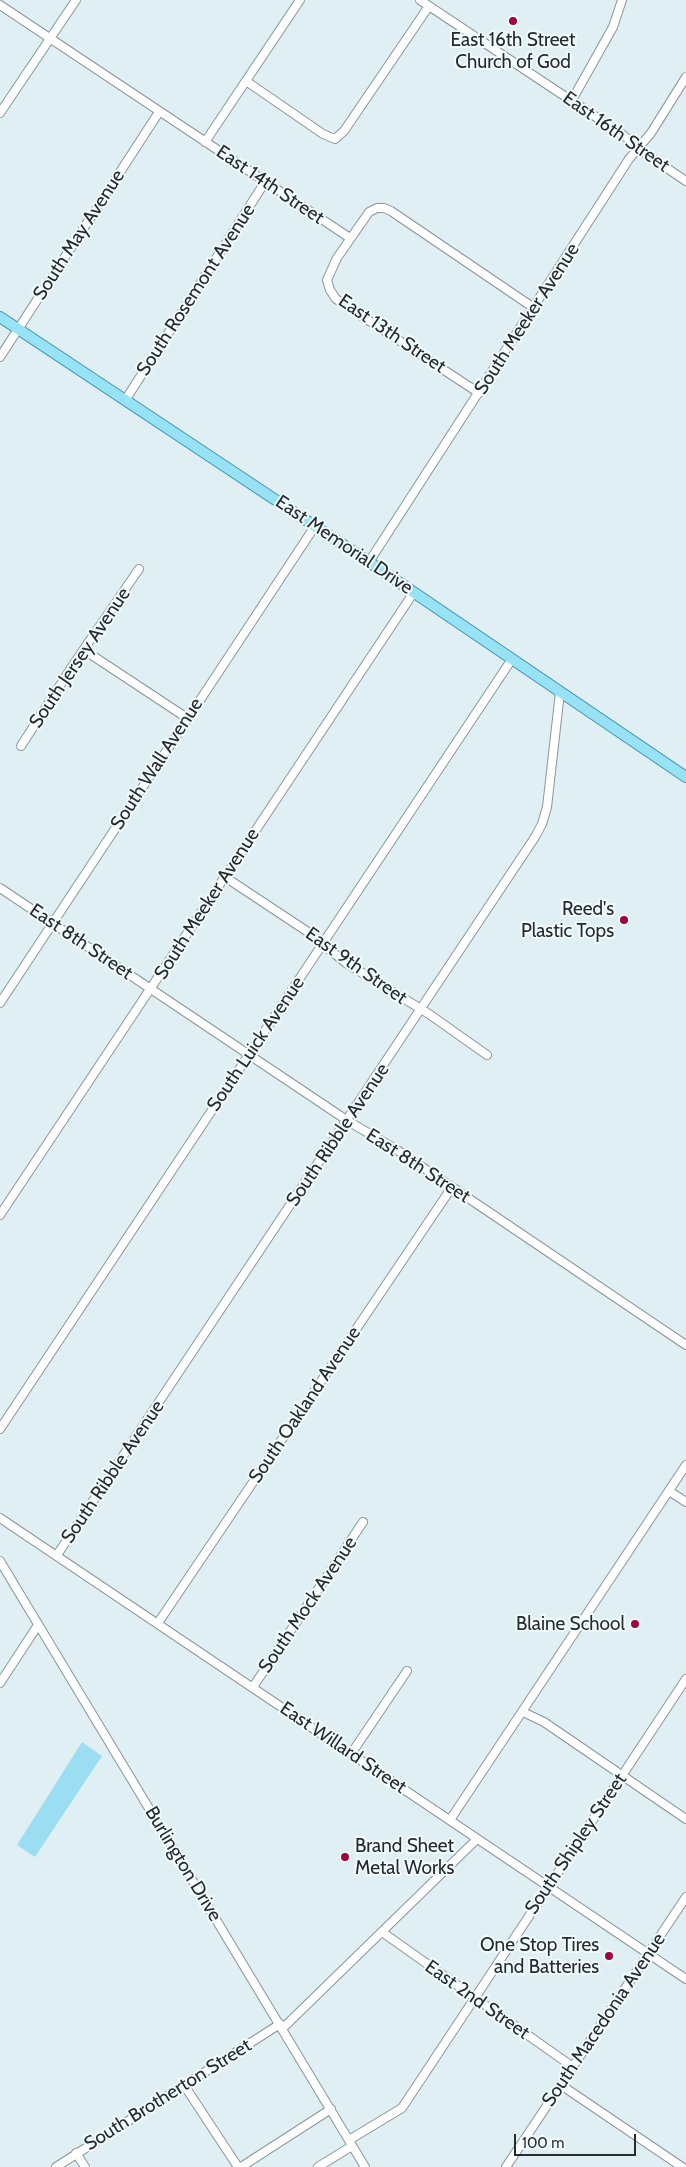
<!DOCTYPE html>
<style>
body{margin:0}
#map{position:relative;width:686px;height:2167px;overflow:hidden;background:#dfeff4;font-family:Cabin,sans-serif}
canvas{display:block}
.scale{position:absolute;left:514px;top:2134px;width:122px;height:22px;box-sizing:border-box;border:2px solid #262b2d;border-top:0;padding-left:6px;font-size:15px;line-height:18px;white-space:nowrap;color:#262b2d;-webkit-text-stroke:4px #f1fbfe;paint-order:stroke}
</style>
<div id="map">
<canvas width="686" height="2167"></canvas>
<div class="scale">100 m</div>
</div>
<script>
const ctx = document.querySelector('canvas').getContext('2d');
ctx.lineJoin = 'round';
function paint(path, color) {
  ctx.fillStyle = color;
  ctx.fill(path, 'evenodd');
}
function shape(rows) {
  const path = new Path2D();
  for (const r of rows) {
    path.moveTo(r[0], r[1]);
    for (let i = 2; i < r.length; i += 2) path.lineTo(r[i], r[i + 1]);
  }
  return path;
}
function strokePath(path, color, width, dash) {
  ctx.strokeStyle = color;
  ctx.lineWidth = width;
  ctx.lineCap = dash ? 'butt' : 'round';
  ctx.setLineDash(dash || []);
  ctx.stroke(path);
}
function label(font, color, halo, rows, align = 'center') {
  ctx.font = font + ' Cabin,sans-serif';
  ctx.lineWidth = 4;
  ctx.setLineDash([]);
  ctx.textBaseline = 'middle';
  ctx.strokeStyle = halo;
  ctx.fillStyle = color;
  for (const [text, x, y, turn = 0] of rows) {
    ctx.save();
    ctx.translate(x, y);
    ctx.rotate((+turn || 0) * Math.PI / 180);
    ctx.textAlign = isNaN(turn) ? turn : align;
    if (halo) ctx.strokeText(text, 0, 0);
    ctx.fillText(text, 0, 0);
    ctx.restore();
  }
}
paint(shape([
 [82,1742,102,1756,35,1857,17,1845]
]), '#9bddf1');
const minor = shape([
 [420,0,623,135,646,154,686,181],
 [0,5,350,238],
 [246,81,323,134,335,139,344,131,429,6],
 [572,100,613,27,622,0],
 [0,113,76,0],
 [205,142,300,0],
 [0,357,159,112],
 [479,393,336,299,330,290,327,280,337,258,369,212,377,208,384,208,391,211,534,308],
 [126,399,265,182],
 [369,562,629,159,651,133,686,77],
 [84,650,187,718],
 [21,746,75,662,139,569],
 [225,877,305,930,346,963,429,1014,487,1055],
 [0,888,348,1121,397,1150,686,1345],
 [0,1003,315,526],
 [0,1215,414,592],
 [0,1429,512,659],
 [669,1491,686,1502],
 [0,1518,686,1979],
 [57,1555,535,837,542,824,547,807,560,692],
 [0,1561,365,2167],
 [158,1623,452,1187],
 [0,1683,38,1625],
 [253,1687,363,1522],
 [523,1712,544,1722,686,1819],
 [351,1754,407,1671],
 [450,1820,686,1465],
 [382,1932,573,2067],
 [283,2028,477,1839],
 [184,2085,238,2167],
 [561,2085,682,2167],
 [349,2140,402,2108,686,1679],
 [76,2153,85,2167],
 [56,2167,280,2024],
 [241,2167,331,2109],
 [318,2167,352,2146],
 [506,2167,686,1897]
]);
const major = shape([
 [0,317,369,562,686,777]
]);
strokePath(minor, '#88969b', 10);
strokePath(major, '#4395ab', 12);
strokePath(minor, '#fff', 8);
strokePath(major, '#98e2f5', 10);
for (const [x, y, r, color] of [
 [513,21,5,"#a10340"],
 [624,920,5,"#a10340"],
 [635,1624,5,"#a10340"],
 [345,1857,5,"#a10340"],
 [609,1956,5,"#a10340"]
]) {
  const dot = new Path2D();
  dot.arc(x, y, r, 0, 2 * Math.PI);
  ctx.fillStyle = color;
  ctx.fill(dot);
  strokePath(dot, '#f1fbfe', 2);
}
label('19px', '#262b2d', '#f1fbfe', [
 ["East 16th Street",513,40,"center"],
 ["Church of God",513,62,"center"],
 ["Reed's",614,909],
 ["Plastic Tops",614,931],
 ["Blaine School",625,1624],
 ["Brand Sheet",355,1846,"left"],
 ["Metal Works",355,1868,"left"],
 ["One Stop Tires",599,1945],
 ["and Batteries",599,1967]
], 'right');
label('19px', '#262b2d', '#f1fbfe', [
 ["East 16th Street",616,132,35],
 ["East 14th Street",270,185,34],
 ["South May Avenue",79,235,-57],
 ["South Rosemont Avenue",196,290,-57],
 ["South Meeker Avenue",527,319,-57],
 ["East 13th Street",392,334,34],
 ["East Memorial Drive",344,545,34],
 ["South Jersey Avenue",80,658,-56],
 ["South Wall Avenue",157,764,-57],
 ["South Meeker Avenue",207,904,-57],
 ["East 8th Street",81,942,34],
 ["East 9th Street",356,966,35],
 ["South Luick Avenue",256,1044,-56],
 ["South Ribble Avenue",338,1135,-56],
 ["East 8th Street",418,1166,33],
 ["South Oakland Avenue",305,1405,-56],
 ["South Ribble Avenue",113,1472,-56],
 ["South Mock Avenue",308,1605,-56],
 ["East Willard Street",343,1748,34],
 ["South Shipley Street",576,1844,-56],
 ["Burlington Drive",183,1864,59],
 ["East 2nd Street",477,2000,35],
 ["South Macedonia Avenue",604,2020,-56],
 ["South Brotherton Street",168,2095,-32]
]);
</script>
